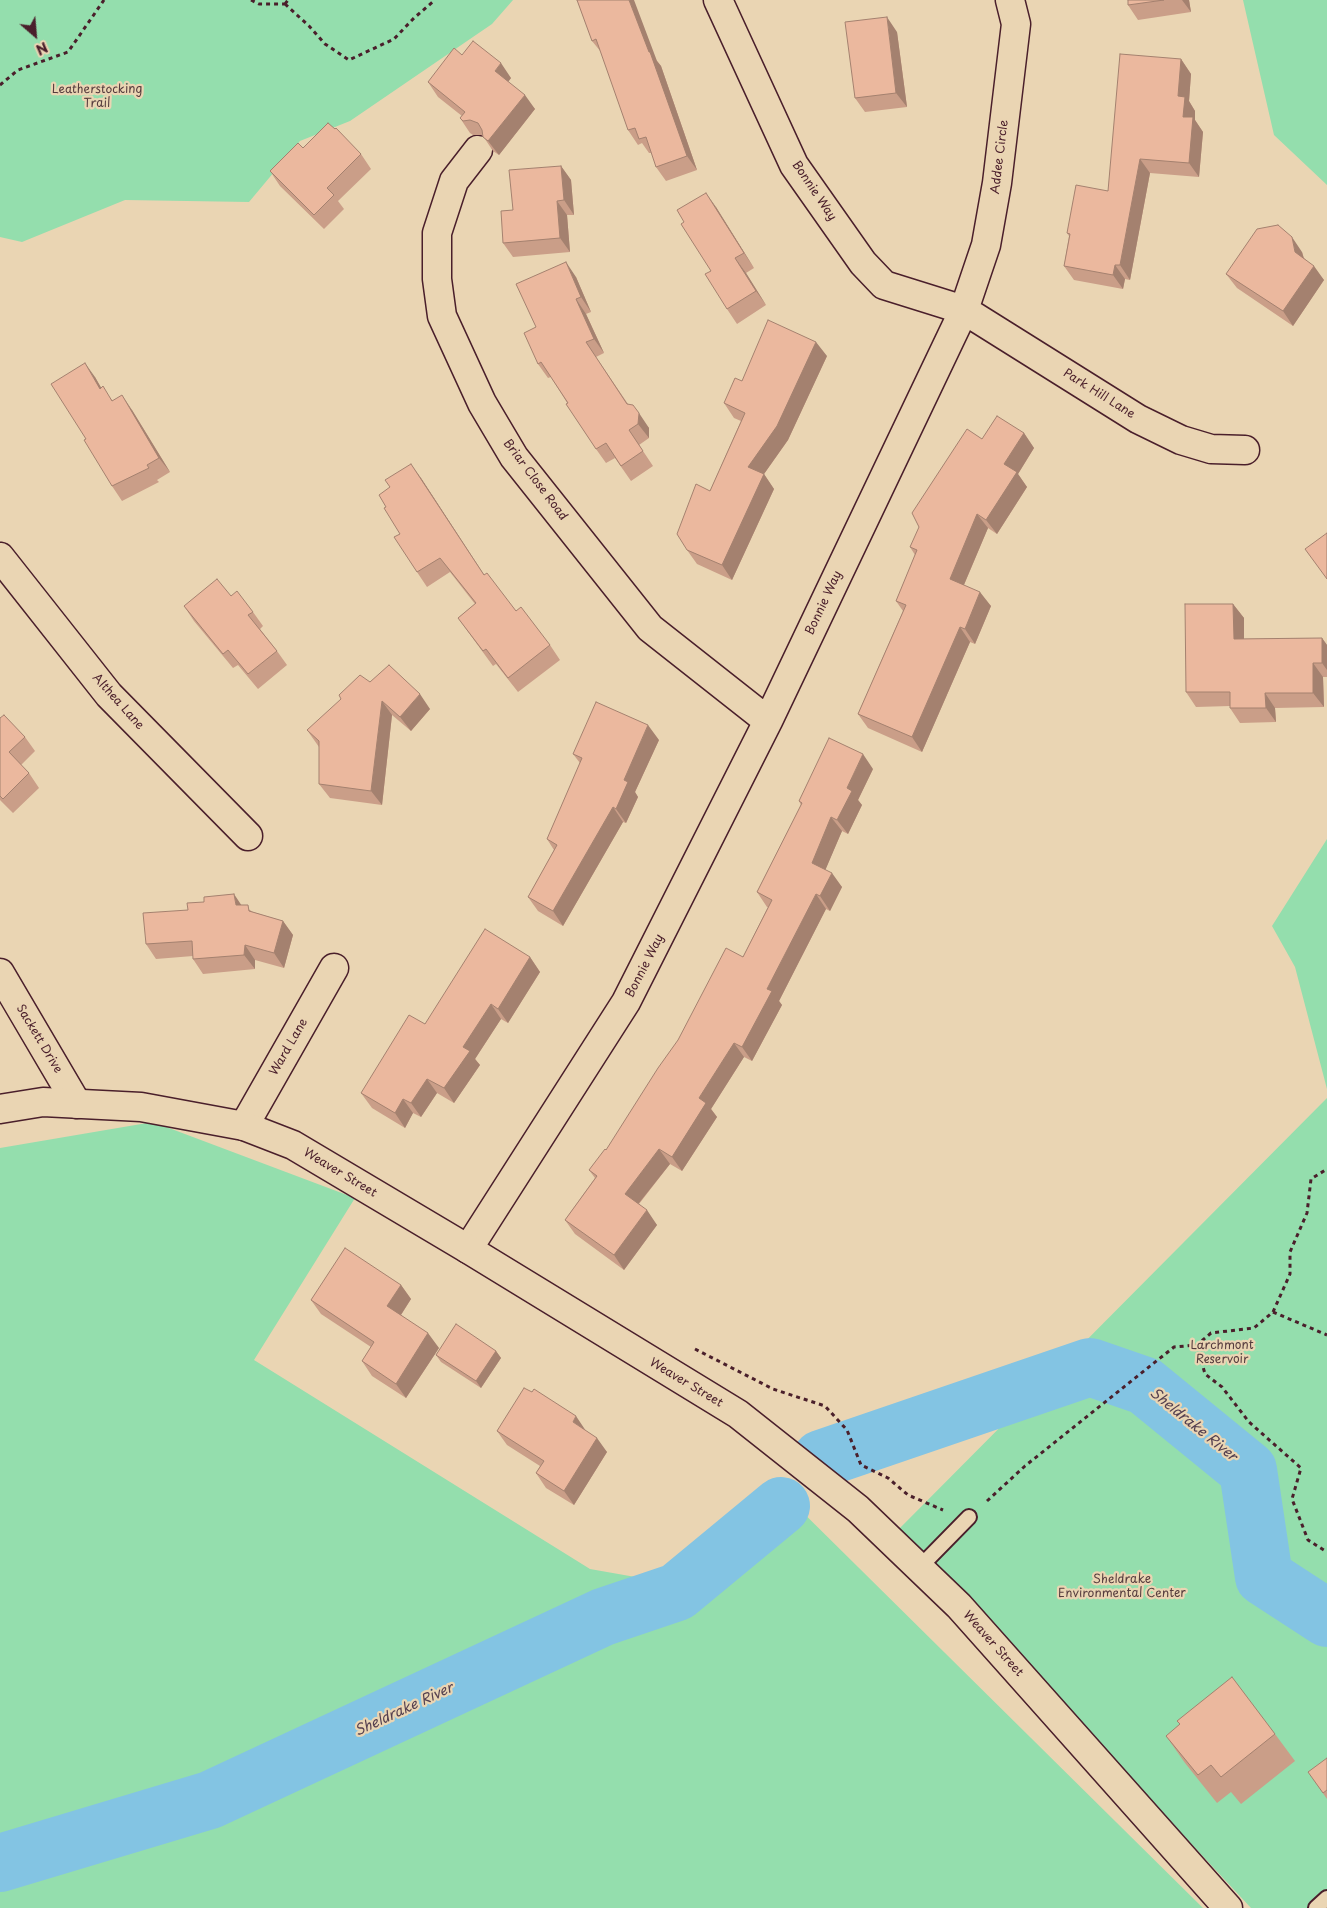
<!DOCTYPE html>
<style>
body{margin:0}
#map{position:relative;width:1327px;height:1908px;overflow:hidden;background:#ead5b3;font-family:"Playpen Sans",sans-serif}
canvas{display:block}
.north{position:absolute;left:10px;top:10px;width:50px;height:50px;-webkit-text-stroke:4px #ead5b3;paint-order:stroke;rotate:153deg;font-size:14px;font-weight:700;line-height:20px;text-align:center;color:#4a1f2b}
.north::after{content:'';display:block;margin:auto;width:18px;height:22px;background:#4a1f2b;clip-path:polygon(50% 0,100% 100%,50% 72%,0 100%)}
</style>
<div id="map">
<canvas width="1327" height="1908"></canvas>
<div class="north">N</div>
</div>
<script>
const ctx = document.querySelector('canvas').getContext('2d');
ctx.lineJoin = 'round';
function paint(path, color) {
  ctx.fillStyle = color;
  ctx.fill(path, 'evenodd');
}
function shape(rows) {
  const path = new Path2D();
  for (const r of rows) {
    path.moveTo(r[0], r[1]);
    for (let i = 2; i < r.length; i += 2) path.lineTo(r[i], r[i + 1]);
  }
  return path;
}
function strokePath(path, color, width, dash) {
  ctx.strokeStyle = color;
  ctx.lineWidth = width;
  ctx.lineCap = dash ? 'butt' : 'round';
  ctx.setLineDash(dash || []);
  ctx.stroke(path);
}
function label(font, color, halo, rows, align = 'center') {
  ctx.font = font + ' "Playpen Sans",sans-serif';
  ctx.lineWidth = 4.5;
  ctx.setLineDash([]);
  ctx.textBaseline = 'middle';
  ctx.strokeStyle = halo;
  ctx.fillStyle = color;
  for (const [text, x, y, turn = 0] of rows) {
    ctx.save();
    ctx.translate(x, y);
    ctx.rotate((+turn || 0) * Math.PI / 180);
    ctx.textAlign = isNaN(turn) ? turn : align;
    if (halo) ctx.strokeText(text, 0, 0);
    ctx.fillText(text, 0, 0);
    ctx.restore();
  }
}
paint(shape([
 [0,0,513,0,492,24,350,121,300,141,249,202,125,200,22,242,0,237],
 [1243,0,1327,0,1327,185,1274,135],
 [1327,839,1327,1089,1295,967,1272,926],
 [1327,1098,1327,1908,1251,1908,949,1584,897,1531],
 [153,1122,355,1198,254,1360,590,1569,658,1581,772,1482,1203,1908,0,1908,0,1148]
]), '#94dead');
strokePath(shape([
 [821,1459,1090,1367,1145,1386,1248,1470,1264,1577,1327,1618],
 [0,1863,210,1800,603,1617,677,1592,781,1506]
]), '#83c4e3', 58);
const lane = shape([
 [919,1568,969,1517],
 [1316,1908,1327,1898]
]);
const street = shape([
 [718,0,794,165,863,263,884,285,964,310,1138,419,1181,440,1211,449,1245,450],
 [478,150,454,181,437,233,437,279,442,316,482,403,514,457,650,628,768,721],
 [0,557,109,695,248,836],
 [0,973,77,1104],
 [244,1126,334,968],
 [468,1249,626,1002,768,721,964,310,986,245,997,183,1016,24,1010,0]
]);
const secondary = shape([
 [0,1109,43,1102,141,1107,244,1126,293,1145,468,1249,738,1414,858,1509,959,1606,1228,1908]
]);
strokePath(lane, '#4a1f2b', 18);
strokePath(street, '#4a1f2b', 31);
strokePath(secondary, '#4a1f2b', 31);
strokePath(shape([
 [251,0,259,4,285,4],
 [285,4,309,26,325,44,349,60,394,39,414,18,435,0],
 [285,4,288,0],
 [0,85,18,70,68,52,104,0],
 [1273,1312,1327,1335],
 [1197,1345,1205,1374,1222,1387,1249,1422,1301,1468,1292,1499,1308,1540,1327,1552],
 [695,1349,773,1389,825,1406,847,1430,861,1465,888,1478,908,1495,943,1510],
 [987,1501,1025,1466,1174,1347,1197,1345,1211,1333,1254,1328,1273,1312,1290,1274,1290,1252,1307,1213,1311,1179,1327,1169]
]), '#4a1f2b', 3, [4, 4]);
strokePath(lane, '#ead5b3', 14);
strokePath(street, '#ead5b3', 28);
strokePath(secondary, '#ead5b3', 28);
paint(shape([
 [577,0,657,61,661,66,697,170,666,181,656,167,652,153,649,153,642,143,638,145,628,130,601,52,592,41],
 [1128,0,1189,0,1191,12,1138,20,1128,5],
 [897,32,907,107,865,112,855,98],
 [462,55,511,78,508,82,535,109,499,155,493,151,483,136,481,135,473,135,470,133,460,118,462,116,438,97,428,82],
 [1181,59,1191,74,1189,101,1195,111,1195,120,1203,132,1199,177,1150,173,1130,280,1125,279,1123,289,1074,280,1064,266,1069,236,1067,233,1108,191],
 [303,148,361,154,371,169,338,201,344,209,324,229,280,186,270,171],
 [561,166,571,180,574,215,567,215,570,252,513,257,503,243,513,210],
 [716,207,754,268,746,273,766,305,737,324,727,309,711,271],
 [1302,252,1304,258,1324,280,1293,326,1237,288,1226,274],
 [576,277,591,312,586,314,604,353,596,357,628,404,649,428,649,438,639,445,653,466,631,481,615,458,606,463,596,449,551,377,548,378,538,364,536,327],
 [827,356,788,440,764,474,774,489,732,580,697,564,687,550,710,491,741,421,734,418,724,403,742,381],
 [95,377,101,388,113,401,132,410,170,472,157,480,159,482,122,501,112,486,86,439],
 [1024,433,1034,448,1018,474,1027,487,997,534,988,528,964,585,991,606,975,644,970,642,922,752,868,728,858,714,903,611,896,601,915,555,910,547,982,439],
 [421,478,484,575,516,611,550,645,560,660,518,692,496,664,493,666,458,618,475,604,450,572,427,587,417,572,400,534],
 [231,596,253,612,263,626,260,629,277,651,287,665,258,689,238,665,233,668,194,621,184,606],
 [1233,604,1244,618,1244,639,1322,638,1327,645,1327,677,1323,677,1324,707,1275,708,1276,722,1240,723,1230,708,1230,706,1196,707,1186,692],
 [370,682,430,709,411,731,392,715,382,805,330,798,319,784,319,747,307,730],
 [0,718,25,737,35,751,21,765,29,773,39,788,13,813,0,800],
 [659,740,635,792,638,797,626,823,623,822,563,926,538,911,528,897,554,850,547,839,580,763,573,754],
 [873,769,858,800,862,805,848,834,842,831,825,870,842,887,830,911,826,909,779,1001,782,1005,752,1061,744,1057,711,1109,717,1117,682,1171,670,1164,639,1204,657,1225,624,1270,575,1234,565,1220,595,1178,589,1170,606,1150,743,957,768,907,767,907,757,892,801,805,799,801],
 [242,905,253,912,283,921,293,935,284,968,255,960,255,969,203,974,193,959,193,956,156,959,146,944,188,910],
 [530,957,540,972,508,1023,501,1019,475,1059,480,1065,454,1103,437,1093,421,1117,413,1113,405,1128,372,1108,361,1093,425,1024],
 [401,1285,411,1299,401,1315,439,1348,406,1398,372,1376,362,1361,371,1347,321,1314,311,1300],
 [496,1351,501,1358,481,1388,441,1362,436,1355],
 [497,1431,586,1431,607,1452,574,1505,546,1488,536,1473,540,1466,507,1445],
 [1275,1734,1295,1761,1241,1804,1231,1792,1217,1803,1185,1763,1166,1736],
 [1327,1758,1327,1799,1313,1779]
]), '#ca9e88');
paint(shape([
 [629,0,634,0,657,61,661,66,697,170,687,156],
 [1182,0,1189,0,1191,12],
 [887,17,897,32,907,107,896,93],
 [1181,59,1191,74,1189,101,1195,111,1195,120,1203,132,1199,177,1189,163,1183,117,1178,96],
 [501,63,511,78,505,86,495,71],
 [525,95,535,109,499,155,488,141],
 [1140,159,1150,173,1130,280,1120,265],
 [561,166,571,180,574,215,564,200],
 [706,193,716,207,754,268,744,253],
 [557,201,567,215,570,252,560,238],
 [1292,237,1302,252,1306,267,1295,252],
 [735,258,746,273,766,305,756,291],
 [566,262,576,277,591,312,581,297],
 [1115,265,1125,279,1123,289,1113,275],
 [1314,266,1324,280,1293,326,1283,311],
 [576,299,586,314,604,353,594,339],
 [816,342,827,356,788,440,764,474,774,489,732,580,722,565,748,467],
 [85,363,95,377,110,403,100,389],
 [122,395,132,410,170,472,159,458],
 [639,413,649,428,649,438,638,424],
 [1024,433,1034,448,1018,474,1027,487,997,534,986,520,1004,464],
 [411,464,421,478,494,590,484,575],
 [977,514,988,528,960,594,950,579],
 [980,592,991,606,975,644,965,629],
 [1233,604,1244,618,1244,654,1234,639],
 [960,627,970,642,922,752,912,737],
 [1322,638,1327,645,1327,670,1322,663],
 [1313,663,1323,677,1324,707,1313,693],
 [1265,693,1275,708,1276,722,1266,708],
 [420,694,430,709,411,731,400,717],
 [382,701,392,715,382,805,371,791],
 [648,725,659,740,635,792,638,797,626,823,616,809,624,780],
 [863,754,873,769,858,800,862,805,848,834,837,820,847,788],
 [613,807,623,822,563,926,553,911],
 [831,817,842,831,822,878,812,863],
 [832,873,842,887,830,911,820,896],
 [234,894,244,909,236,905],
 [816,894,826,909,779,1001,782,1005,752,1061,742,1047,767,989],
 [283,921,293,935,284,968,274,953],
 [245,945,255,960,255,969,244,955],
 [530,957,540,972,508,1023,498,1009],
 [491,1004,501,1019,475,1059,480,1065,454,1103,444,1088,463,1047],
 [734,1043,744,1057,711,1109,717,1117,682,1171,672,1157,699,1098],
 [427,1079,437,1093,421,1117,411,1103],
 [403,1099,413,1113,405,1128,395,1113],
 [659,1149,670,1164,635,1208,625,1194],
 [647,1210,657,1225,624,1270,614,1255],
 [401,1285,411,1299,397,1321,387,1306],
 [428,1333,439,1348,406,1398,396,1384],
 [496,1351,501,1358,481,1388,476,1381],
 [576,1416,586,1431,573,1422],
 [597,1438,607,1452,574,1505,564,1491]
]), '#a4816f');
const building = shape([
 [577,0,629,0,649,52,650,52,687,156,656,167,646,137,639,139,635,128,628,130,596,39,592,41,577,0],
 [1128,0,1164,0,1128,5,1128,0],
 [887,17,896,93,855,98,845,22,887,17],
 [473,41,501,63,495,71,525,95,488,141,483,137,482,130,478,123,470,120,463,121,460,118,465,112,428,82,454,48,462,55,473,41],
 [1120,54,1181,59,1178,96,1185,97,1183,117,1193,117,1189,163,1140,159,1120,265,1115,265,1113,275,1064,266,1070,234,1067,233,1076,185,1108,191,1120,54],
 [328,123,335,129,336,128,361,154,327,188,334,195,314,215,270,171,298,143,303,148,328,123],
 [561,166,564,200,557,201,560,238,503,243,501,211,513,210,509,170,561,166],
 [706,193,744,253,735,258,756,291,727,309,705,274,711,271,681,224,684,222,677,210,706,193],
 [1278,225,1292,237,1295,252,1314,266,1283,311,1226,274,1257,229,1278,225],
 [566,262,581,297,576,299,594,339,586,342,627,404,633,405,639,413,638,424,629,430,643,451,621,466,606,443,596,449,566,404,568,403,541,362,538,364,524,333,536,327,516,284,566,262],
 [768,320,816,342,777,426,748,467,764,474,722,565,687,550,677,534,696,484,710,491,745,413,724,403,735,378,742,381,768,320],
 [85,363,100,389,103,386,112,401,122,395,159,458,147,465,149,468,112,486,84,440,86,439,51,384,85,363],
 [997,416,1024,433,1004,464,1017,472,986,520,977,514,950,579,980,592,965,629,960,627,912,737,858,714,906,605,896,601,917,550,910,547,919,527,912,513,967,429,982,439,997,416],
 [411,464,484,575,487,573,516,611,521,607,550,645,508,678,486,649,483,651,458,618,476,603,440,558,417,572,394,537,400,534,384,508,386,507,379,495,390,487,385,480,411,464],
 [1327,533,1327,579,1305,549,1327,533],
 [217,579,231,596,237,591,253,612,248,615,277,651,248,674,228,650,223,654,184,606,217,579],
 [1185,604,1233,604,1234,639,1322,638,1322,663,1313,663,1313,693,1265,693,1266,708,1230,708,1230,692,1186,692,1185,604],
 [389,665,420,694,400,717,382,701,371,791,319,784,319,741,307,730,341,699,339,695,360,675,370,682,389,665],
 [596,702,648,725,624,780,628,782,616,809,613,807,553,911,528,897,557,845,547,839,582,758,573,754,596,702],
 [4,715,25,737,9,752,29,773,3,799,0,796,0,718,4,715],
 [829,738,863,754,847,788,852,791,837,820,831,817,812,863,832,873,820,896,816,894,767,989,772,991,742,1047,734,1043,699,1098,706,1103,672,1157,659,1149,625,1194,647,1210,614,1255,565,1220,597,1176,589,1170,605,1149,606,1150,658,1068,678,1040,726,948,743,957,772,900,757,892,802,803,799,801,829,738],
 [234,894,236,905,248,905,249,911,283,921,274,953,245,945,244,955,193,959,192,941,146,944,143,913,188,910,187,903,204,902,204,897,234,894],
 [485,929,530,957,498,1009,491,1004,463,1047,470,1051,444,1088,427,1079,411,1103,403,1099,395,1113,361,1093,409,1015,425,1024,485,929],
 [345,1248,401,1285,387,1306,428,1333,396,1384,362,1361,374,1342,311,1300,345,1248],
 [456,1324,496,1351,476,1381,436,1355,456,1324],
 [524,1388,532,1392,534,1389,576,1416,573,1422,597,1438,564,1491,536,1473,544,1461,497,1431,524,1388],
 [1232,1677,1275,1734,1221,1777,1211,1765,1198,1775,1166,1736,1180,1724,1177,1721,1232,1677],
 [1327,1758,1327,1790,1323,1793,1308,1772,1327,1758]
]);
paint(building, '#ebb89e');
strokePath(building, '#a4816f', 1);
label('12px', '#553c3e', '#ead5b3', [
 ["Leatherstocking",97,90],
 ["Trail",97,104],
 ["Larchmont",1222,1346],
 ["Reservoir",1222,1360],
 ["Sheldrake",1122,1580],
 ["Environmental Center",1122,1594]
]);
label('12px', '#4a1f2b', '#ead5b3', [
 ["Addee Circle",1000,157,-83],
 ["Bonnie Way",814,191,56],
 ["Park Hill Lane",1099,394,32],
 ["Briar Close Road",535,480,53],
 ["Bonnie Way",824,603,-65],
 ["Althea Lane",118,702,48],
 ["Bonnie Way",645,966,-63],
 ["Sackett Drive",39,1039,59],
 ["Ward Lane",289,1047,-60],
 ["Weaver Street",340,1173,31],
 ["Weaver Street",686,1383,31],
 ["Weaver Street",993,1644,48]
]);
label('italic 14px', '#554050', '#ead5b3', [
 ["Sheldrake River",1193,1425,39],
 ["Sheldrake River",404,1710,-25]
]);
</script>
